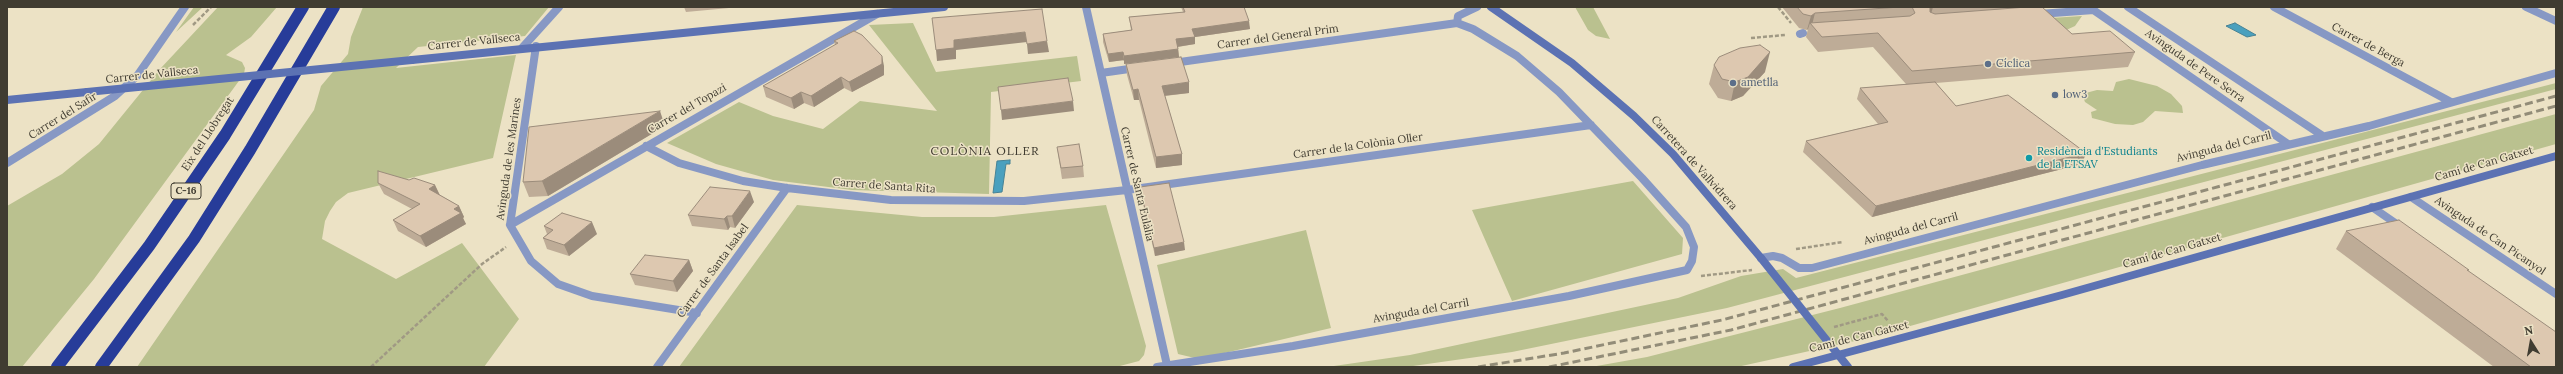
<!DOCTYPE html>
<meta charset="utf-8">
<style>
body{margin:0}
#map{position:relative;width:2563px;height:374px;overflow:hidden;background:#ece2c5;font-family:Lora,serif}
canvas{display:block}
.frame{position:absolute;inset:0;border:8px solid #403c31;pointer-events:none}
.north{position:absolute;left:2511px;top:322px;width:40px;height:40px;-webkit-text-stroke:3px #ece2c5;paint-order:stroke;rotate:349deg;font-size:11px;font-weight:700;line-height:16px;text-align:center;color:#403c31}
.north::after{content:'';display:block;margin:auto;width:14px;height:18px;background:#403c31;clip-path:polygon(50% 0,100% 100%,50% 72%,0 100%)}
</style>
<div id="map">
<canvas width="2563" height="374"></canvas>
<div class="frame"></div>
<div class="north">N</div>
</div>
<script>
const ctx = document.querySelector('canvas').getContext('2d');
ctx.lineJoin = 'round';
function paint(path, color) {
  ctx.fillStyle = color;
  ctx.fill(path, 'evenodd');
}
function shape(rows) {
  const path = new Path2D();
  for (const r of rows) {
    path.moveTo(r[0], r[1]);
    for (let i = 2; i < r.length; i += 2) path.lineTo(r[i], r[i + 1]);
  }
  return path;
}
function strokePath(path, color, width, dash) {
  ctx.strokeStyle = color;
  ctx.lineWidth = width;
  ctx.lineCap = dash ? 'butt' : 'round';
  ctx.setLineDash(dash || []);
  ctx.stroke(path);
}
function label(font, color, halo, rows, align = 'center') {
  ctx.font = font + ' Lora,serif';
  ctx.lineWidth = 3;
  ctx.setLineDash([]);
  ctx.textBaseline = 'middle';
  ctx.strokeStyle = halo;
  ctx.fillStyle = color;
  for (const [text, x, y, turn = 0] of rows) {
    ctx.save();
    ctx.translate(x, y);
    ctx.rotate((+turn || 0) * Math.PI / 180);
    ctx.textAlign = isNaN(turn) ? turn : align;
    if (halo) ctx.strokeText(text, 0, 0);
    ctx.fillText(text, 0, 0);
    ctx.restore();
  }
}
paint(shape([
 [194,7,203,7,176,32],
 [218,7,277,7,251,37,226,55,242,62,245,68,244,74,94,279,22,367,7,367,7,206,62,174,99,144,160,69],
 [363,7,549,7,525,36,418,47,396,68,516,55,493,158,348,193,336,202,330,211,325,221,322,239,396,279,462,243,519,319,484,367,137,367,314,110,321,86,348,54,351,37],
 [1575,7,1593,7,1610,39,1596,36,1588,30],
 [2082,16,2075,26,2064,31,2035,19],
 [913,23,936,72,1077,56,1081,81,991,92,989,194,852,190,773,180,716,164,667,143,739,102,773,116,823,129,860,101,937,111,869,25],
 [2129,79,2157,86,2171,94,2182,106,2183,113,2155,111,2143,122,2133,125,2115,124,2092,118,2091,112,2097,110,2085,102,2082,94,2097,90,2113,91,2116,82],
 [2556,83,2556,89,1727,308,1512,352,1406,367,1327,367,1410,355,1678,298,1741,276,1783,269,1796,278],
 [2556,114,2556,144,1864,339,1737,367,1591,367,1647,357,1840,308],
 [1633,181,1683,238,1682,254,1512,301,1472,210],
 [797,205,922,217,994,217,1106,205,1146,346,1144,355,1139,361,1116,367,679,367],
 [1306,230,1331,328,1199,359,1178,354,1157,265]
]), '#bac18f');
const water = shape([
 [2235,23,2256,35,2247,37,2226,26,2235,23],
 [1010,160,1010,164,1006,164,1002,192,993,193,997,161,1010,160]
]);
paint(water, '#4aa0be');
strokePath(water, '#478294', 1);
strokePath(shape([
 [1778,7,1791,23],
 [193,25,211,7],
 [1751,38,1785,35],
 [1796,249,1843,242],
 [1701,276,1752,270],
 [1834,327,1882,314,1888,321],
 [371,367,482,264,506,247]
]), '#a09984', 2.5, [4, 2]);
strokePath(shape([
 [1086,7,1167,365],
 [2089,7,2288,144],
 [2128,7,2323,136],
 [2274,7,2451,102],
 [2526,7,2556,21],
 [2039,14,2094,10],
 [1457,23,1458,16,1477,7],
 [1800,34,1803,33],
 [536,46,510,225,531,261,558,284,592,296,697,313],
 [522,48,559,7],
 [1173,63,1457,23],
 [1101,73,1136,68],
 [646,146,679,163,743,181,787,188,891,200,1024,201,1127,190,1591,125],
 [7,163,115,96,137,76,185,7],
 [2411,197,2556,294],
 [2372,207,2401,227],
 [510,225,877,14],
 [1761,258,1773,256,1782,258,1799,268,1812,268,2202,165,2369,126,2556,73],
 [657,367,787,188],
 [1157,367,1293,346,1569,296,1687,270,1692,261,1694,247,1686,227,1642,178,1559,92,1517,56,1473,29,1457,23]
]), '#8798c4', 8);
strokePath(shape([
 [1491,7,1572,63,1634,116,1673,154,1761,258],
 [412,60,944,7],
 [7,100,87,92],
 [1793,367,2062,295,2556,156]
]), '#5c72b3', 8);
strokePath(shape([
 [57,367,149,246,225,135,303,7],
 [101,367,194,239,250,150,334,7]
]), '#273c99', 12);
strokePath(shape([
 [1478,367,1564,353,1722,320,2556,96],
 [1549,367,1731,330,2556,106]
]), '#928c78', 3, [8, 4]);
strokePath(shape([
 [87,92,412,60],
 [1761,258,1848,367]
]), '#5c72b3', 8);
paint(shape([
 [684,7,730,7,729,8,686,12],
 [1181,7,1244,7,1250,29,1195,37,1195,44,1178,47,1179,57,1124,64,1124,60,1109,62,1103,42,1103,34,1131,30,1129,17,1183,12],
 [1782,7,2042,7,2072,34,2135,52,2128,67,1936,83,1956,106,2082,164,1872,217,1803,152,1806,141,1878,124,1857,99,1860,88,1906,84,1873,47,1818,52,1806,37,1808,29,1807,30,1799,28],
 [834,41,884,66,884,75,852,92,844,88,814,107,804,103,794,109,766,97,763,86,835,45],
 [1126,64,1189,93,1165,96,1182,154,1182,165,1156,168,1139,100,1134,100,1127,75],
 [1714,65,1765,72,1743,96,1731,101,1718,98,1709,84],
 [665,126,548,196,529,197,523,182],
 [1057,147,1083,166,1084,177,1062,179],
 [409,180,435,185,440,195,459,206,464,217,463,218,466,224,426,247,398,231,393,220,412,209,384,194,378,183],
 [1140,187,1185,250,1155,256,1141,195],
 [754,202,735,228,730,227,728,230,692,226,688,215],
 [544,226,597,234,569,256,547,249,543,238,547,234],
 [2346,231,2468,271,2556,367,2494,367,2336,249],
 [689,260,693,271,677,292,635,285,630,274]
]), '#beac97');
paint(shape([
 [1930,7,1933,7,1930,18],
 [1815,13,1812,25,1810,23,1808,29,1807,30,1811,16],
 [1249,21,1250,29,1195,37,1195,44,1176,47,1176,39,1192,29],
 [1025,32,1027,42,956,50,956,59,937,61,936,50,954,40],
 [1047,41,1049,52,1028,54,1027,44],
 [1178,49,1179,57,1124,64,1124,56],
 [1123,52,1124,60,1109,62,1108,54],
 [1770,52,1765,72,1743,96,1731,101,1735,82],
 [882,56,884,66,884,75,852,92,849,82],
 [841,77,844,88,814,107,811,96],
 [1189,82,1189,93,1162,96,1162,86],
 [1138,89,1139,100,1134,100,1133,90],
 [801,92,804,103,794,109,791,98],
 [1073,101,1074,111,1002,120,1001,110],
 [660,111,665,126,548,196,542,181],
 [2086,153,2082,164,1872,217,1876,206],
 [1182,154,1182,165,1156,168,1156,157],
 [435,185,440,196,429,189],
 [750,191,754,202,735,228,732,216],
 [459,206,464,217,463,218,466,224,426,247,420,236,454,209],
 [727,216,730,227,728,230,724,219],
 [592,222,597,234,569,256,564,245],
 [1184,242,1185,250,1155,256,1154,248],
 [689,260,693,271,677,292,673,281]
]), '#9b8c7b');
const building = shape([
 [1183,7,1244,7,1249,21,1192,29,1195,37,1176,39,1178,49,1124,56,1123,52,1108,54,1103,34,1132,30,1129,17,1185,12,1183,7],
 [1797,7,1900,7,1815,13,1811,16,1803,14,1797,7],
 [1912,7,1930,7,1930,12,1935,14,2027,7,2042,7,2072,34,2110,31,2135,52,1912,71,1878,33,1822,37,1810,23,1910,16,1915,13,1912,7],
 [1042,9,1047,41,1027,44,1025,32,954,40,954,48,936,50,932,18,1042,9],
 [854,31,862,35,882,56,882,64,849,82,841,77,811,96,801,92,791,98,763,86,838,43,834,41,854,31],
 [1760,45,1770,52,1748,77,1735,82,1722,79,1714,65,1719,57,1740,48,1760,45],
 [1181,57,1189,82,1162,86,1182,154,1156,157,1138,89,1133,90,1126,64,1181,57],
 [1068,78,1073,101,1001,110,998,87,1068,78],
 [1935,82,1956,106,2008,95,2086,153,1876,206,1806,141,1888,122,1860,88,1935,82],
 [660,111,542,181,523,182,529,127,660,111],
 [1079,144,1083,166,1061,168,1057,147,1079,144],
 [378,171,409,180,414,178,435,185,429,189,459,206,454,209,461,213,420,236,393,220,420,204,378,183,378,171],
 [1169,183,1184,242,1154,248,1140,187,1169,183],
 [710,187,750,191,732,216,727,216,724,219,688,215,710,187],
 [562,213,592,222,564,245,543,238,553,230,544,226,562,213],
 [2399,220,2469,270,2467,270,2556,332,2556,367,2531,367,2346,231,2399,220],
 [645,255,689,260,673,281,630,274,645,255]
]);
paint(building, '#ddc8b0');
strokePath(building, '#9b8c7b', 1);
for (const [x, y, r, color] of [
 [1988,64,4,"#5c6f8a"],
 [1733,83,4,"#5c6f8a"],
 [2055,95,4,"#5c6f8a"],
 [2029,158,4,"#0f9aa8"]
]) {
  const dot = new Path2D();
  dot.arc(x, y, r, 0, 2 * Math.PI);
  ctx.fillStyle = color;
  ctx.fill(dot);
  strokePath(dot, '#ece2c5', 1.5);
}
for (const [x, y, w] of [
 [186,191,30]
]) {
  const box = new Path2D();
  box.roundRect(x - w / 2, y - 8, w, 16, 3);
  ctx.fillStyle = '#ece2c5';
  ctx.fill(box);
  strokePath(box, '#403c31', 1);
}
label('bold 10px', '#403c31', null, [
 ["C-16",186,191]
]);
label('11px', '#403c31', '#ece2c5', [
 ["Carrer del General Prim",1278,37,-8],
 ["Carrer de Vallseca",474,42,-6],
 ["Carrer de Berga",2368,45,28],
 ["Avinguda de Pere Serra",2195,66,35],
 ["Carrer de Vallseca",152,75,-6],
 ["Carrer del Topazi",687,109,-30],
 ["Carrer del Safir",63,116,-32],
 ["Eix del Llobregat",208,134,-57],
 ["Carrer de la Colònia Oller",1358,146,-8],
 ["Avinguda del Carril",2224,147,-14],
 ["Avinguda de les Marines",509,159,-82],
 ["Carretera de Vallvidrera",1694,163,48],
 ["Camí de Can Gatxet",2484,164,-16],
 ["Carrer de Santa Eulàlia",1137,184,77],
 ["Carrer de Santa Rita",884,186,4],
 ["Avinguda del Carril",1911,229,-15],
 ["Avinguda de Can Picanyol",2490,236,34],
 ["Camí de Can Gatxet",2172,251,-16],
 ["Carrer de Santa Isabel",713,271,-54],
 ["Avinguda del Carril",1421,311,-10],
 ["Camí de Can Gatxet",1859,337,-14]
]);
label('11px', '#4e5e75', '#ece2c5', [
 ["Cíclica",1996,64],
 ["ametlla",1741,83],
 ["low3",2063,95]
], 'left');
label('11px', '#0d838f', '#ece2c5', [
 ["Residència d'Estudiants",2037,152],
 ["de la ETSAV",2037,165]
], 'left');
ctx.letterSpacing = '1px';
label('12px', '#403c31', '#ece2c5', [
 ["COLÒNIA OLLER",985,152]
]);
ctx.letterSpacing = '0px';
</script>
